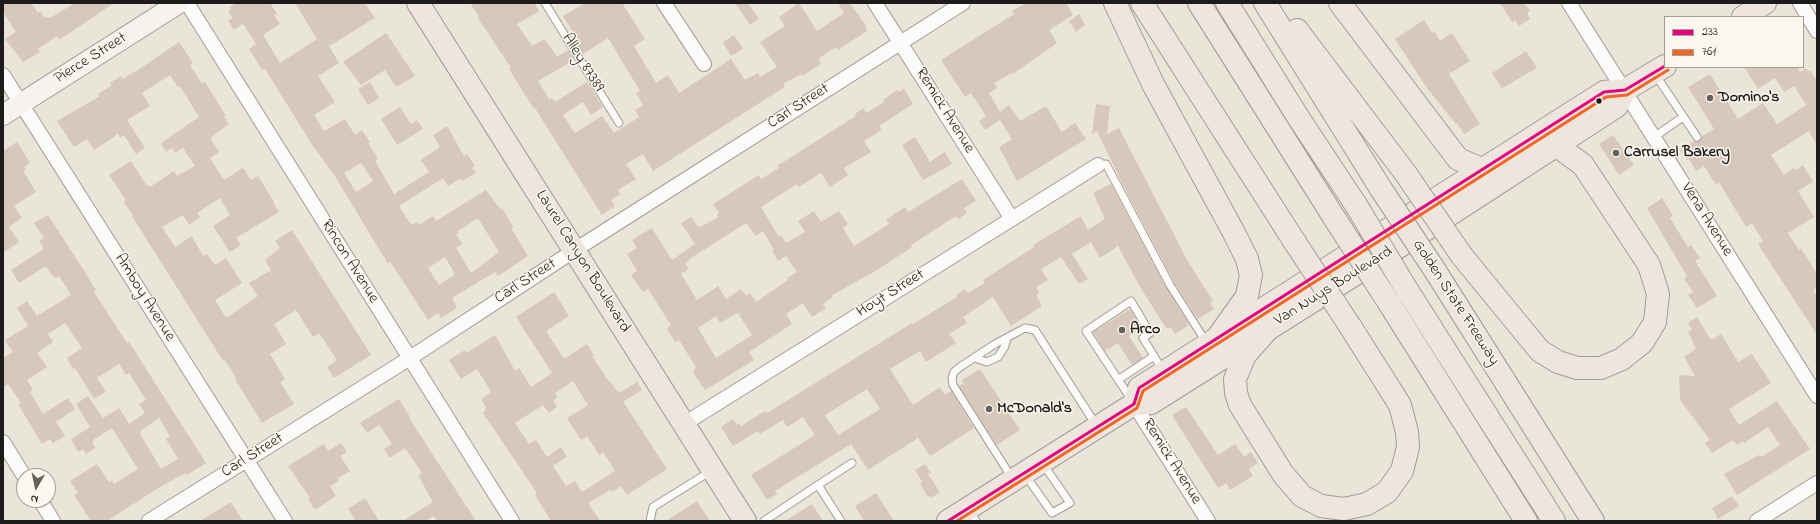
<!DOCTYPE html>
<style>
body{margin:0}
#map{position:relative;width:1820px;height:524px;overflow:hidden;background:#e9e5d8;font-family:"Indie Flower",sans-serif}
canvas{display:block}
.frame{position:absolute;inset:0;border:4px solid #1c1c1c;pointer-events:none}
.legend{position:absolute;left:1664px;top:16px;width:140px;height:52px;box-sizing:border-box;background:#fbf7ec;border:1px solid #a29f99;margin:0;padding:5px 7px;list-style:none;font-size:12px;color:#1c1c1c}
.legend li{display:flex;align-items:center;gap:8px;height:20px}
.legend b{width:20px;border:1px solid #a29f99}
.north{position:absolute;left:16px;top:468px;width:40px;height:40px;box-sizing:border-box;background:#fbf7ec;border:1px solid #a29f99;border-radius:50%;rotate:189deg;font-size:11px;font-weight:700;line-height:16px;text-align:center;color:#1c1c1c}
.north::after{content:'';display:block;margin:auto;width:14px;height:18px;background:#64625e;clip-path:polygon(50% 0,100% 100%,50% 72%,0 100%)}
</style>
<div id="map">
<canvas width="1820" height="524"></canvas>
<div class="frame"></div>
<ul class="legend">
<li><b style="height:5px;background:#e5007d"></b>233</li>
<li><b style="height:5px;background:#f26522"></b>761</li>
</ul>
<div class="north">N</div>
</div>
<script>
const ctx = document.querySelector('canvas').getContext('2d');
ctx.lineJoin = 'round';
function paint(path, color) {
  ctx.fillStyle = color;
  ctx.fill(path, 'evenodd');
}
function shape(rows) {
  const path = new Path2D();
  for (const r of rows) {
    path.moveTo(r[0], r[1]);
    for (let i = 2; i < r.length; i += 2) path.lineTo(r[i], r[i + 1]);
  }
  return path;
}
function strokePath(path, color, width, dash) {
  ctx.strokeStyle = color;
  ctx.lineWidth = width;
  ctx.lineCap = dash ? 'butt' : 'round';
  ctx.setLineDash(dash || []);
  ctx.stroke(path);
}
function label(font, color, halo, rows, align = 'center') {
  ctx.font = font + ' "Indie Flower",sans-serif';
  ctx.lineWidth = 3;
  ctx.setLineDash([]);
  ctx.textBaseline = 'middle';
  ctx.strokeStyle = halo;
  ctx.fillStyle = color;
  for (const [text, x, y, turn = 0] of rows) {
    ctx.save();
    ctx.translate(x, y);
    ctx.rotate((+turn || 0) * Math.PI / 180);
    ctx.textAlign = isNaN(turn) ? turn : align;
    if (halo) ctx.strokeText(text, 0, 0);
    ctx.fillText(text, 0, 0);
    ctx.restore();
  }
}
paint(shape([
 [3,3,31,3,38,13,40,11,44,17,50,18,75,3,114,3,59,40,57,36,38,49,40,52,23,62,5,39,16,32,3,12],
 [236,3,270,3,277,14,274,15,280,24,263,35,280,63,317,39,295,3,365,3,375,18,329,46,339,63,318,76,335,102,314,115,324,131,345,119,355,135,362,130,370,142,368,143,378,159,375,161,394,194,429,172,421,160,440,147,433,135,447,126,464,156,467,154,475,166,472,168,476,173,462,181,460,179,448,186,443,178,399,206,411,225,417,222,419,225,433,216,436,221,486,190,500,209,502,208,513,227,511,228,528,256,498,276,495,272,452,298,457,308,441,318,438,313,428,320,393,266,390,262,388,264,335,176,313,146,265,69,262,70,253,55,249,49,256,44,243,24,234,30,228,21,233,18,228,11,231,9,230,7],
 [361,163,373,181,356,192,344,173],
 [478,218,499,252,471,273,456,248,462,244,456,234,459,233,458,231],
 [445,257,455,274,439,285,428,268],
 [470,3,534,3,539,11,517,24,532,46,545,39,557,57,568,50,574,60,538,81,550,100,552,98,555,102,587,82,603,107,591,115,583,102,563,115,575,133,602,116,614,133,639,117,635,110,643,105,636,93,640,91,608,38,583,54,577,45,580,43,563,16,585,3,622,3,645,39,634,46,656,83,668,75,679,93,731,59,745,80,758,73,760,77,777,67,760,42,785,26,779,17,799,3,817,31,844,13,838,3,850,3,866,26,867,31,838,50,836,47,818,59,821,64,802,76,801,74,783,84,785,86,783,88,653,171,643,154,626,164,636,179,618,190,620,194,611,200,615,206,602,215,543,121,535,108,534,109,509,69,511,68,478,18,479,17],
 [735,3,748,3,759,19,750,25],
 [1026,3,1066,3,1073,15,1049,30,1057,43,1013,74,1012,73,994,83,997,88,989,93,1000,112,1009,105,1020,121,1046,106,1062,132,1075,123,1086,139,1017,181,999,147,1012,139,1000,120,985,130,979,121,986,116,971,93,965,97,941,60,1014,14,1012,11],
 [1500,3,1524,3,1530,11,1527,13,1530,19,1519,26,1515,20,1512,22],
 [1079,14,1085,25,1076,32,1069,21],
 [1424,20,1432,33,1435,32,1440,41,1452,33,1470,61,1449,74,1480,124,1464,134,1457,123,1456,124,1427,88,1395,39],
 [386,33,415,76,396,87,385,70,361,85,343,62],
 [734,35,743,49,731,56,723,42],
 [179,42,193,63,190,65,202,84,205,82,226,116,224,117,229,124,210,138,219,152,210,158,224,180,243,168,251,180,258,176,274,202,273,203,279,212,236,238,241,245,230,252,213,226,230,215,220,198,197,213,200,217,189,225,183,215,162,227,175,247,192,236,203,256,207,254,215,265,226,258,242,283,215,300,226,318,258,296,249,283,271,270,265,260,280,248,275,241,292,230,371,355,334,378,327,367,337,360,319,333,313,337,296,310,274,324,286,344,270,354,285,379,280,382,294,404,262,423,235,379,236,378,225,360,223,361,132,216,133,216,124,202,126,200,109,175,131,161,147,186,149,185,150,187,174,171,177,176,195,166,183,148,175,153,172,148,166,152,161,143,199,117,180,86,178,87,170,75,142,93,150,106,127,120,145,148,136,154,124,135,120,138,118,134,94,150,87,139,74,147,57,121,100,96,98,94,111,86,110,83,121,76,122,79,141,68],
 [1526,51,1537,68,1502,88,1492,73],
 [1744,67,1797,67,1800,72,1806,68,1808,71,1810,70,1817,81,1817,145,1809,131,1771,155,1784,175,1794,168,1796,170,1803,165,1813,182,1798,191,1814,217,1788,233,1799,250,1801,248,1817,274,1817,287,1813,290,1817,296,1817,335,1758,244,1763,241,1752,223,1746,227,1719,182,1716,185,1704,166,1696,171,1689,159,1687,160,1680,150,1694,141,1699,141,1702,136,1714,129,1688,87,1710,74,1738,119,1763,103,1777,124,1806,105,1794,86,1784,92,1775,78,1758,89],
 [370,82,379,98,368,105,358,89],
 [904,89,913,104,879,126,882,130,864,141,871,152,844,168,848,175,830,187,821,173,799,187,797,184,761,207,779,237,781,235,786,243,805,232,798,221,814,211,821,222,839,211,848,224,843,228,854,246,889,224,886,220,905,207,908,212,962,179,976,201,964,208,967,213,958,219,956,216,911,245,912,247,874,272,832,295,833,297,823,304,826,308,812,317,803,303,786,314,792,324,749,352,754,360,705,390,693,372,696,367,679,340,675,342,667,329,671,325,648,289,643,292,631,275,637,271,627,254,637,248,632,240,652,228,672,260,695,244,681,223,691,217,698,227,700,226,701,227,718,217,717,215,719,213,713,204,759,175,761,179,779,168,777,166,856,116,855,114,864,108,866,113,884,102,883,100,897,90,899,92],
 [746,223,756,236,763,231,774,250,772,251,778,261,786,256,797,272,787,278,788,280,782,284,756,302,750,293,746,296,741,289,726,299,718,286,697,300,681,274,689,269,685,264,689,261,688,260],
 [738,313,752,335,716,358,698,328,716,316,720,323],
 [1096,104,1110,106,1107,134,1119,128,1187,260,1213,301,1210,303,1214,309,1198,319,1174,282,1120,179,1097,131,1092,134],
 [400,107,411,124,417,120,423,129,397,145,381,119],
 [1613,135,1634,165,1619,175,1599,144],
 [915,137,930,162,945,152,952,164,923,180,902,145],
 [17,142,30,163,24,167,26,169,23,171,36,192,14,206,22,218,9,227,19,242,3,253,3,151],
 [1111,184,1166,287,1189,325,1175,334,1171,328,1166,328,1139,285,1118,246,1100,258,1091,242,1072,254,1088,279,1079,284,1061,257,1041,269,1048,280,1036,287,1039,293,1036,295,1042,306,1011,326,993,297,963,317,967,323,949,334,956,343,926,362,920,351,890,369,913,405,940,387,945,395,951,391,974,428,930,456,918,438,868,470,851,444,775,491,777,494,767,500,751,475,815,435,803,417,787,427,783,420,760,434,758,431,733,446,721,427,733,419,737,425,739,423,741,426,765,411,767,413,912,323,913,324,957,297,956,295,965,289,968,293,985,283,983,280,1034,247,1033,246,1038,242,1076,219,1081,217,1088,230,1105,219,1093,193],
 [867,389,880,409,838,435,825,415],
 [1662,198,1673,216,1670,218,1688,247,1691,245,1700,258,1695,261,1717,296,1697,308,1688,295,1693,292,1684,278,1687,276,1647,208],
 [48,215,83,269,96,290,94,292,127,343,129,342,206,463,187,475,186,473,163,485,107,521,91,521,74,495,78,493,70,481,97,464,109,482,112,480,114,484,138,469,112,428,93,440,94,441,92,442,95,448,86,454,83,449,78,452,71,439,90,427,76,404,88,396,103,418,119,408,129,424,145,413,139,404,146,400,129,373,126,375,119,364,97,378,106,392,94,399,75,368,73,369,67,358,82,348,65,323,48,334,53,342,37,353,47,367,27,380,33,390,30,392,43,414,68,398,75,409,56,422,65,436,53,443,50,439,42,444,19,406,19,405,21,403,8,384,3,387,3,358,13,352,5,340,28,326,17,308,27,301,37,316,71,295,59,276,54,278,46,266,19,283,11,270,44,249,39,241,44,238,34,223],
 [159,418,170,436,166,439,178,459,161,469,140,434,141,433,140,431],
 [554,292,569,316,546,331,564,359,587,344,594,355,592,356,605,376,619,393,637,382,642,390,624,401,624,403,667,469,627,495,621,486,612,492,610,490,588,503,600,521,551,521,535,495,537,493,483,413,486,410,485,408,486,407,481,399,491,392,477,369,461,379,449,360,465,350,466,353,495,335,515,371,519,368,531,387,552,373,516,317],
 [573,381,588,405,567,418,581,440,587,436,599,455,603,452,615,471,582,492,575,481,566,486,553,466,567,457,561,447,547,457,536,440,529,444,515,423,543,405,549,413,557,407,553,400,558,397,555,393],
 [1130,309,1141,328,1129,336,1143,358,1132,365,1118,343,1105,351,1093,332],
 [1697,317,1711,340,1721,334,1738,362,1752,354,1771,383,1729,409,1739,425,1777,401,1810,449,1737,495,1724,474,1759,455,1761,457,1780,445,1768,427,1744,443,1743,441,1737,445,1733,440,1712,453,1705,443,1710,440,1680,400,1679,375,1695,376,1684,357,1696,349,1688,332,1692,330,1688,323],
 [980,369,1020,430,997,445,959,386,964,383,962,380],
 [399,399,410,417,409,418,476,521,437,521,434,516,425,521,403,521,433,502,418,475,422,473,405,448,390,458,384,449,392,444,379,425,367,433,360,423],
 [1186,407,1218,455,1235,444,1244,457,1251,452,1258,463,1249,469,1253,476,1230,490,1226,483,1218,488,1172,415],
 [341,443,347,452,340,456,350,471,338,478,339,481,330,486,336,496,315,510,308,499,310,498,288,466,324,444,328,451],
 [925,464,931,473,928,474,940,492,931,498,931,496,928,497,920,484,922,482,915,470],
 [876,493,894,521,864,521,855,506],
 [1732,496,1739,506,1718,519,1712,508],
 [365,498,379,521,356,521,348,509],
 [697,501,710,521,666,521],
 [231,502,243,521,200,521],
 [812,504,823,521,785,521]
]), '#d8c7bb');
const lane = shape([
 [545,3,619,123],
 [1655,74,1697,137],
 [1654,137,1683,117],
 [1098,165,1106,164,1170,285,1206,342],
 [975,358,987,362,998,357,1005,346,1007,338],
 [1118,380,1154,356],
 [1131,399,1086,331,1131,301,1150,333,1143,338,1163,371],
 [1026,476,1052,513,1070,503,1043,464],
 [1012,478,953,385,952,378,954,372,960,367,995,344,1025,328,1035,330,1096,425],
 [818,485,852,463],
 [969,509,976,521],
 [650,521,653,507,711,471],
 [764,521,818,485,841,521]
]);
const street = shape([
 [187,3,512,521],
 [664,3,704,64],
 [875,3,1012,219],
 [1569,3,1817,396],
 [1800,3,1817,31],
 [3,75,285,521],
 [1134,404,1208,521],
 [684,424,1098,165],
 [3,442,24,476],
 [40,500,53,521],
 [149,521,410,358,575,250,963,3],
 [1757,521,1817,483]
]);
const secondary = shape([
 [3,115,179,3]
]);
const primary = shape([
 [418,3,745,521],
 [1743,17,1765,3],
 [1134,404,1139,388,1604,92,1625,90,1665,66],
 [948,521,1134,404,1151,403,1449,215,1617,106,1625,90]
]);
const highway = shape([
 [1115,3,1153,84,1233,231,1247,259,1251,275,1247,296,1215,341],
 [1142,3,1296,244],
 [1199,3,1335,219],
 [1227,3,1298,117,1356,205],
 [1265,3,1381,189],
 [1340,3,1458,159,1484,170],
 [1297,30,1406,174],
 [1462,256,1540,351,1558,362,1577,368,1601,368,1622,359,1642,343,1655,322,1658,294,1649,265,1583,165,1557,146],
 [1436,272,1593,521],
 [1407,290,1554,521],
 [1389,303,1526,521],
 [1268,329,1245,355,1235,379,1236,393,1240,405,1283,474,1302,496,1321,506,1344,509,1367,504,1387,492,1402,471,1408,447,1407,432,1400,405,1350,326]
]);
strokePath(lane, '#9f9d95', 9);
strokePath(street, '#9f9d95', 16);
strokePath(secondary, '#9f9d95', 22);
strokePath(primary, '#9f9d95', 24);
strokePath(highway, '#9f9d95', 24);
strokePath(lane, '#fcfbf9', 7);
strokePath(street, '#fcfbf9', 14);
strokePath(secondary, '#f6f3ef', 20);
strokePath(primary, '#eee6de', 22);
strokePath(highway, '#eee6de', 22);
const highwayBridge = shape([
 [1406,174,1462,256],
 [1381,189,1436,272],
 [1356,205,1407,290],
 [1335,219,1389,303],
 [1296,244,1350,326]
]);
strokePath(highwayBridge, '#9f9d95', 24, []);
strokePath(highwayBridge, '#eee6de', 22);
strokePath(shape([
 [948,521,1134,404,1139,388,1604,92,1625,90,1665,66]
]), '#e5007d', 3);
strokePath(shape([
 [957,521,1137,408,1143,391,1606,97,1627,95,1668,70]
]), '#f26522', 3);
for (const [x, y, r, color] of [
 [1710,98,4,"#64625e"],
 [1599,101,3.5,"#1c1c1c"],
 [1616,153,4,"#64625e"],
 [1122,330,4,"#64625e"],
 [989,409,4,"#64625e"]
]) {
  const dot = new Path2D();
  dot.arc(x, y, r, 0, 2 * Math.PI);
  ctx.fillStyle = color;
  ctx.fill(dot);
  strokePath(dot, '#fbf7ec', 1.5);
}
label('16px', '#1c1c1c', '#fbf7ec', [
 ["Pierce Street",91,59,-32],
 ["Alley 87389",582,63,58],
 ["Carl Street",799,107,-33],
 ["Remick Avenue",944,111,58],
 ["Vena Avenue",1706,220,58],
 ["Rincon Avenue",349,262,58],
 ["Laurel Canyon Boulevard",582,262,58],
 ["Carl Street",526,282,-33],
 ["Van Nuys Boulevard",1334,287,-32],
 ["Hoyt Street",891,294,-32],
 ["Amboy Avenue",144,298,58],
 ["Golden State Freeway",1455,303,57],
 ["Carl Street",253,456,-32],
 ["Remick Avenue",1171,462,58]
]);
label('bold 16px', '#1c1c1c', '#fbf7ec', [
 ["Domino's",1718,98],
 ["Carrusel Bakery",1624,153],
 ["Arco",1130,330],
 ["McDonald's",997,409]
], 'left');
</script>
